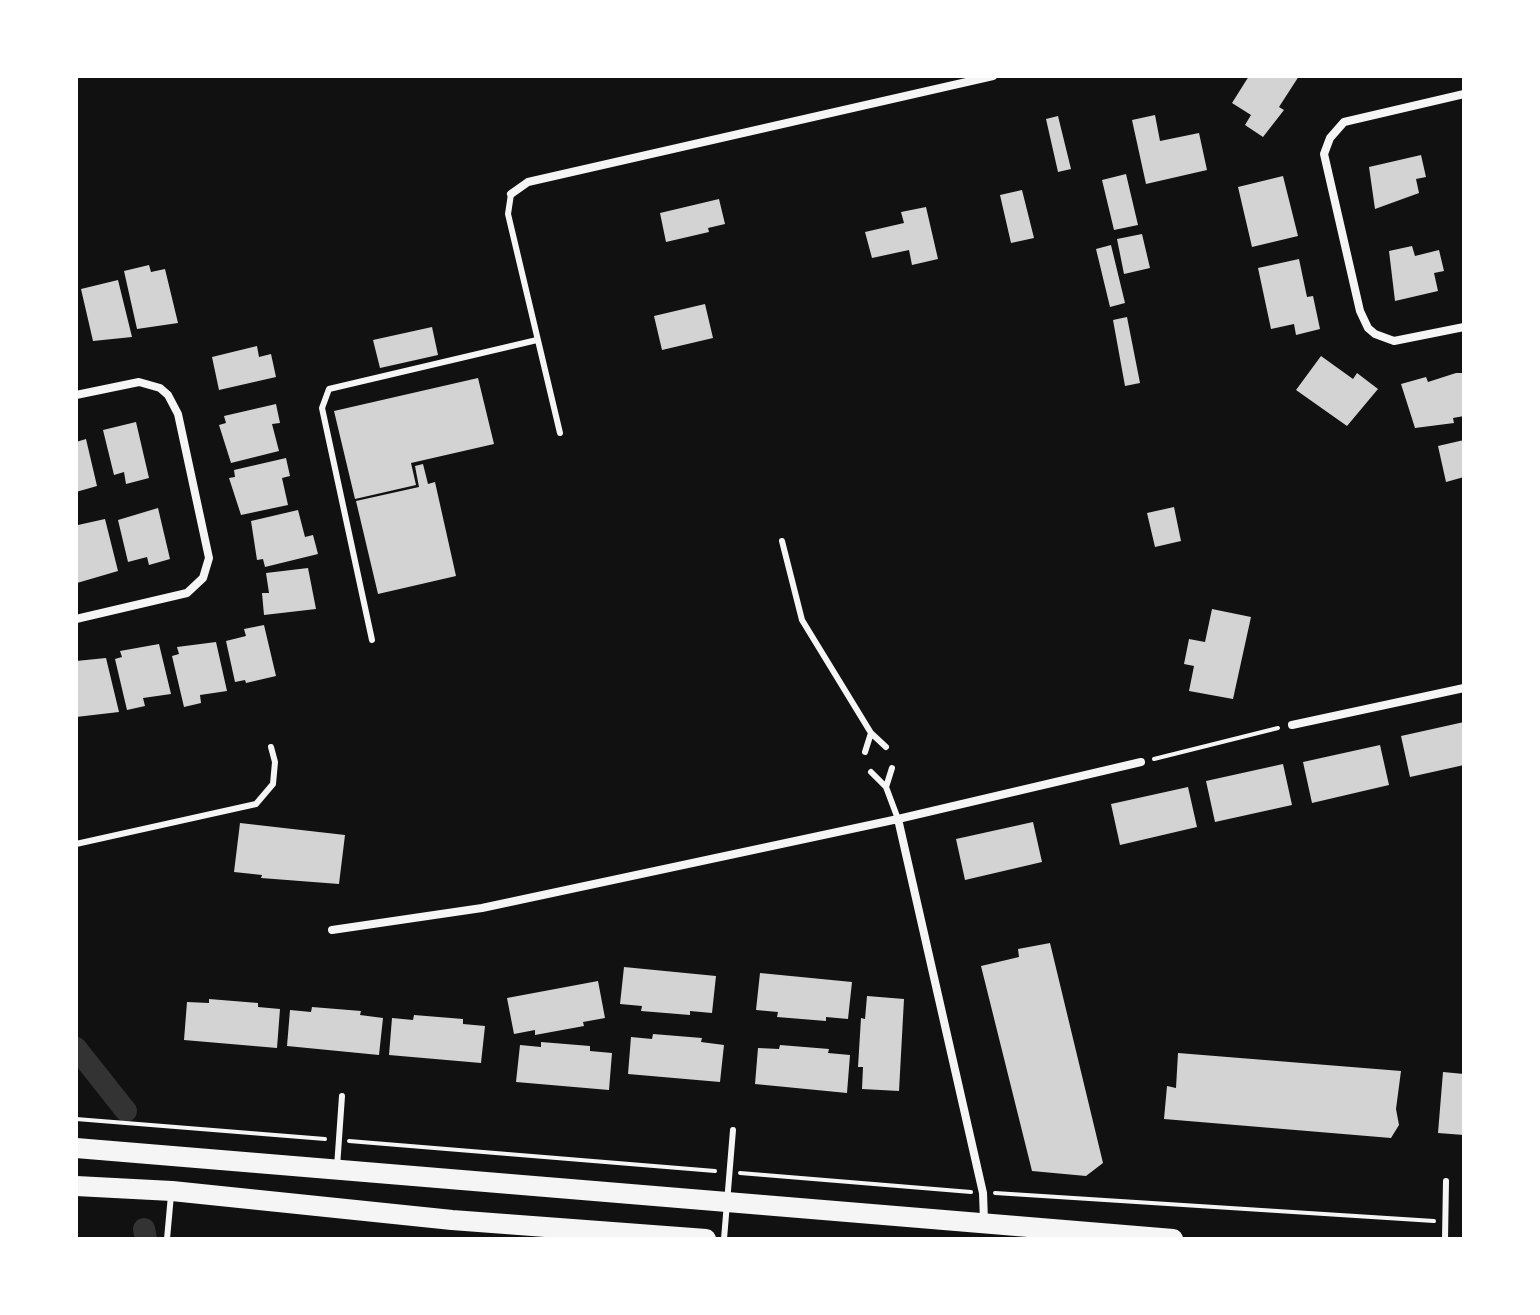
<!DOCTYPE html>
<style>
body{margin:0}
#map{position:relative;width:1540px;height:1315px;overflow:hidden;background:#111;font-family:"DejaVu Sans",sans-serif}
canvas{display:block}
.frame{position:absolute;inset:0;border:78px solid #fff;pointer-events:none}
</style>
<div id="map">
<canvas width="1540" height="1315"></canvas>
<div class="frame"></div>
</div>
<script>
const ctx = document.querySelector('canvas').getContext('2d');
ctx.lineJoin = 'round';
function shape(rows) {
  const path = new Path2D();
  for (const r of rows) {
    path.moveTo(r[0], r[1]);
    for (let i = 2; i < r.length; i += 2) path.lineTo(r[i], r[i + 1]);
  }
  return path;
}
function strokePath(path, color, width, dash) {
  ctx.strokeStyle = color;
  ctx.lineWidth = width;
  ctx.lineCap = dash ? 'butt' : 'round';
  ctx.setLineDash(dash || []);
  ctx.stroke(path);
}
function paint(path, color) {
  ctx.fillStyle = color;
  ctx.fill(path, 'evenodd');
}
strokePath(shape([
 [76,1048,126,1111],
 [144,1229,146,1239]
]), '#333', 22);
paint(shape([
 [1249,76,1299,76,1279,107,1284,110,1263,137,1245,125,1251,115,1232,103],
 [1155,115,1160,141,1199,133,1207,170,1146,184,1132,120],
 [1058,116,1071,169,1058,172,1046,119],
 [1421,155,1426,177,1416,179,1419,193,1375,209,1369,167],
 [1126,174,1138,225,1114,230,1102,180],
 [1283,176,1298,236,1252,247,1238,187],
 [1022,190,1034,238,1011,243,1000,195],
 [719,199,725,224,708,228,709,232,666,242,660,213],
 [926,207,938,259,912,265,909,250,872,258,865,232,904,223,901,212],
 [1142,234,1150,268,1124,274,1117,239],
 [1111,245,1125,303,1110,307,1096,249],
 [1412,246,1415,256,1439,250,1444,271,1434,273,1438,291,1395,301,1389,251],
 [1299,259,1307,297,1313,296,1320,329,1296,335,1294,324,1271,329,1258,268],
 [149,265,151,272,165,269,178,323,137,329,124,271],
 [118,280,132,337,93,341,81,289],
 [705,304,713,338,662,350,654,316],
 [1127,317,1140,383,1125,386,1113,320],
 [432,327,438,355,380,368,373,340],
 [257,346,259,357,271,354,276,377,219,390,212,357],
 [1321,356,1353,379,1357,373,1378,389,1347,426,1296,390],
 [1456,373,1464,373,1464,416,1453,418,1454,423,1415,428,1401,384,1426,377,1428,382],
 [478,378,494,444,411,463,416,485,355,499,334,411],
 [276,404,280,423,272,424,279,451,231,463,219,425,226,423,224,416],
 [136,422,149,478,126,484,124,472,114,475,103,430],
 [86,439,97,486,76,492,76,442],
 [1464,440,1464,477,1446,482,1438,446],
 [286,458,290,476,282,478,288,505,241,515,229,478,235,477,234,470],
 [423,464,428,484,435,482,456,576,378,594,356,501,419,487,415,466],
 [1174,507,1181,541,1155,547,1147,513],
 [158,508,170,559,149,565,147,557,128,562,118,520],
 [298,510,305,537,313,535,318,554,265,567,263,559,257,560,251,521],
 [105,519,118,571,77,583,78,525],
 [308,568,316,609,264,615,262,593,269,593,266,573],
 [1212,609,1251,617,1233,699,1189,691,1194,666,1184,664,1189,639,1205,642],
 [264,625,276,676,246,683,245,680,235,682,226,641,246,636,244,629],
 [216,642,227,691,200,695,201,703,184,707,172,656,179,654,177,647],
 [159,644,171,694,143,698,145,706,127,710,115,659,122,657,120,651],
 [106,658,119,712,76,717,76,661],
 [1464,722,1464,765,1410,777,1401,736],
 [1380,745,1389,785,1312,803,1303,762],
 [1283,764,1292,805,1215,822,1206,781],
 [1188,787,1197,827,1120,845,1111,804],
 [1033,822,1042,862,965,880,956,839],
 [240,823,345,835,339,884,261,878,262,875,234,872],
 [1050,943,1103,1163,1086,1176,1032,1171,981,966,1019,957,1018,949],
 [624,967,716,976,712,1013,690,1011,690,1015,641,1011,642,1006,620,1004],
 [760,973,852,982,848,1019,826,1017,826,1021,777,1017,778,1012,756,1010],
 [598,981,605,1018,583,1022,584,1026,535,1035,535,1030,514,1034,507,998],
 [867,996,904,999,899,1091,862,1089,863,1067,858,1067,861,1018,865,1019],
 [209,999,258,1003,258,1007,280,1009,277,1048,184,1040,187,1002,209,1003],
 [312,1007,361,1011,360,1015,383,1018,379,1055,287,1046,290,1010,311,1012],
 [414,1015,463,1019,463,1024,485,1026,481,1063,389,1055,392,1018,413,1020],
 [653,1034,702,1038,701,1042,724,1045,720,1082,628,1074,631,1037,652,1039],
 [541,1042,590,1046,590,1051,612,1053,609,1090,516,1082,520,1045,541,1047],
 [780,1045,829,1049,828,1053,850,1055,847,1093,755,1084,758,1048,779,1049],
 [1178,1053,1401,1071,1396,1109,1399,1125,1391,1138,1164,1119,1167,1086,1176,1088],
 [1443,1072,1464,1074,1464,1135,1438,1133]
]), '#d3d3d3');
strokePath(shape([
 [1154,759,1278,728],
 [76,1119,325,1139],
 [349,1141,715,1171],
 [740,1173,971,1192],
 [995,1193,1434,1221]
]), '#f5f5f5', 4);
strokePath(shape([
 [511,194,508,214,560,433],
 [782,541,802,620,871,733],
 [372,640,322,408,329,389,537,340],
 [865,752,871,733,886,747],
 [871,772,886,787,898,819],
 [886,787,892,768],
 [76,844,256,804,273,784,275,762,271,747],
 [337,1167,342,1096],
 [167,1239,171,1195],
 [724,1239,733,1130],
 [1445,1239,1446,1181]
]), '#f5f5f5', 6);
strokePath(shape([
 [1464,94,1344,122,1330,138,1324,154,1360,311,1368,328,1375,334,1394,341,1464,327],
 [511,194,528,182,993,76],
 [76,395,139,382,160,388,168,395,178,414,209,558,203,578,187,593,76,619],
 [1292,725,1464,688],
 [898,819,983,1193,984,1221],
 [332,930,482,908,898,819,1141,762]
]), '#f5f5f5', 8);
strokePath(shape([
 [76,1148,1173,1239],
 [76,1186,172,1191,452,1220,706,1239]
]), '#f5f5f5', 20);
</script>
